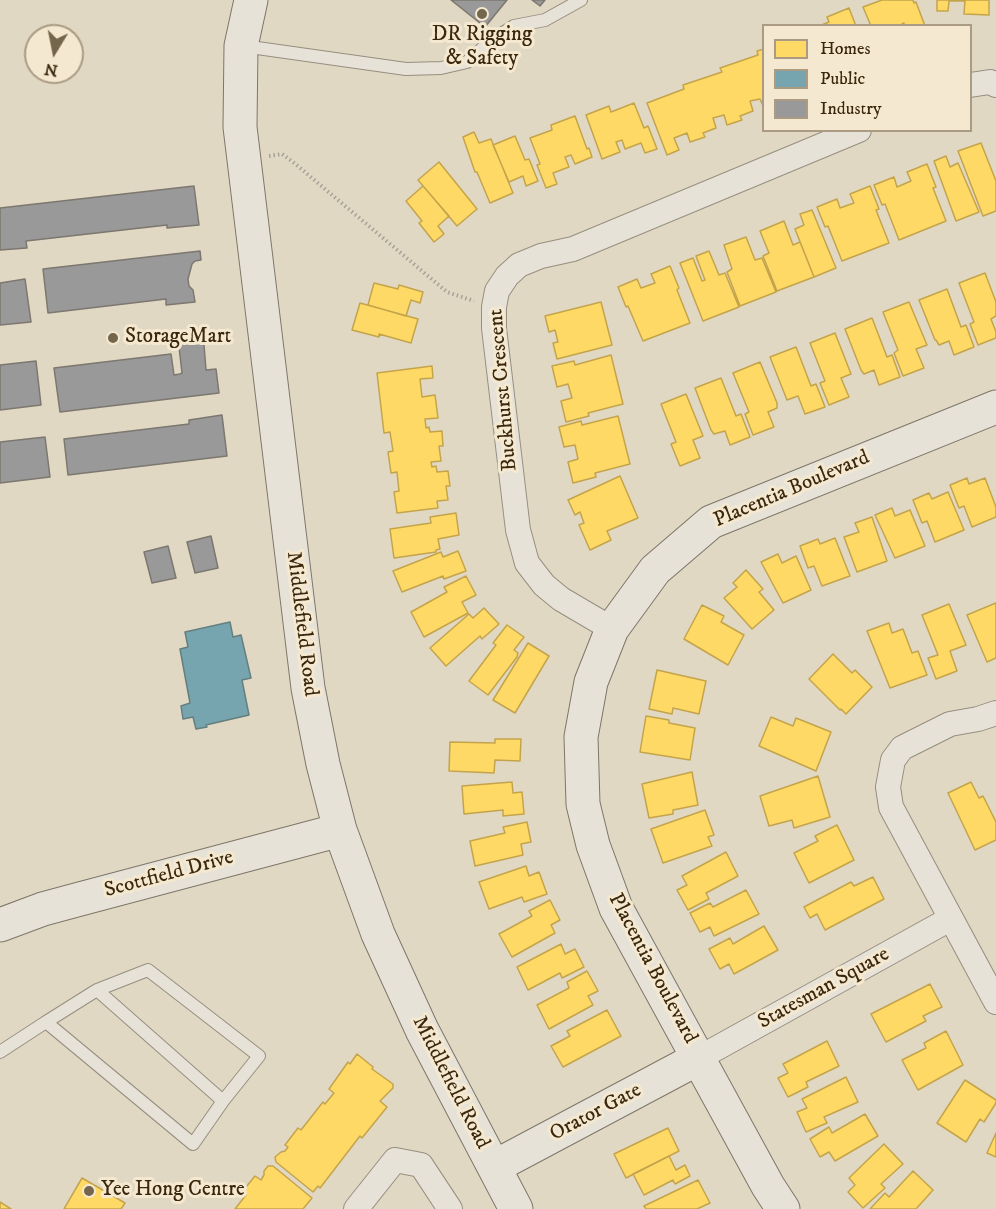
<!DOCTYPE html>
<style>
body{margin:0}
#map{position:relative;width:996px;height:1209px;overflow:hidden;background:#e1d8c4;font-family:"IM FELL DW Pica",serif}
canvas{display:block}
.legend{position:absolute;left:762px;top:24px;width:210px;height:108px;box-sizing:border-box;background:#f4e9d0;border:2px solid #aa9b82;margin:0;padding:8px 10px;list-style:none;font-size:18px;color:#3a270d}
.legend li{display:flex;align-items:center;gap:12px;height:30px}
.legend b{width:30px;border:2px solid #aa9b82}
.north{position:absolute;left:24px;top:24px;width:60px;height:60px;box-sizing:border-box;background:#f4e9d0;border:2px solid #aa9b82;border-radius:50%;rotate:190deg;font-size:16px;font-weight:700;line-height:24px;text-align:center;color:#3a270d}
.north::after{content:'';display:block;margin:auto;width:21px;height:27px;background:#74654d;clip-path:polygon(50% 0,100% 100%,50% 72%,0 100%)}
</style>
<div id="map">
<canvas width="996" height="1209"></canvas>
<ul class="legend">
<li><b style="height:16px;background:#ffd966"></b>Homes</li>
<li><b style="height:16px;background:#76a5af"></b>Public</li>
<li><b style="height:16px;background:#999"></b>Industry</li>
</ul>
<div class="north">N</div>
</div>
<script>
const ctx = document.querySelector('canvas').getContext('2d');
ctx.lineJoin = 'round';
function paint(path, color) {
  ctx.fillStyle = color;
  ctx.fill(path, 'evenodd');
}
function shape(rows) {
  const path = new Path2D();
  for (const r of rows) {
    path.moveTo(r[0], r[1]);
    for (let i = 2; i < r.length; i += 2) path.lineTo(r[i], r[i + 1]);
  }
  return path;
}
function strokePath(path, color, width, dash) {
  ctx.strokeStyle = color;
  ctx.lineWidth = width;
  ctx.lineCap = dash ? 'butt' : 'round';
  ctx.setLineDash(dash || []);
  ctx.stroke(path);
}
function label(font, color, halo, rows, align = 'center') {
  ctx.font = font + ' "IM FELL DW Pica",serif';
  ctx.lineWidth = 6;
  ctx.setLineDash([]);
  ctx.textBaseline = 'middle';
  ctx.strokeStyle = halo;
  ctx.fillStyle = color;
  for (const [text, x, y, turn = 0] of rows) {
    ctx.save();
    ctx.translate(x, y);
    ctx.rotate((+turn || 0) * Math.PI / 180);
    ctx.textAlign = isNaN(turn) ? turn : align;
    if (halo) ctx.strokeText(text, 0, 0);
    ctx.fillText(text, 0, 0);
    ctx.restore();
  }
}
const homes = shape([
 [882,0,913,0,914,3,916,2,925,26,904,26,904,23,899,26,871,26,863,7,882,0],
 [937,0,965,0,965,1,949,1,948,11,937,11,937,0],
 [965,0,989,0,989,15,964,14,965,0],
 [849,8,856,26,819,26,829,22,827,17,849,8],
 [764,49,764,108,760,99,750,101,753,111,740,116,742,120,727,125,724,115,713,118,716,128,703,133,705,137,690,142,687,133,674,138,679,150,667,155,647,103,684,89,683,85,722,72,720,68,758,55,757,51,764,49],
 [634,103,644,128,648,126,657,149,645,153,641,143,625,149,622,140,616,142,620,152,602,159,586,115,609,106,611,112,634,103],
 [575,116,587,149,589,148,592,157,575,164,571,155,565,157,569,167,553,173,557,184,546,188,537,165,540,164,530,138,552,130,551,125,575,116],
 [474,132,479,143,491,139,513,193,490,203,477,172,475,172,463,137,474,132],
 [515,136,525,160,529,159,538,181,526,186,523,176,509,182,493,145,515,136],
 [981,143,996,181,996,211,983,216,958,151,981,143],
 [946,156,950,167,958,163,979,212,956,221,934,161,946,156],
 [439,162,477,209,457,226,418,180,439,162],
 [927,164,936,187,933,188,946,221,899,240,885,204,882,205,874,185,894,177,897,187,911,181,907,172,927,164],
 [423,186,449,216,438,226,444,234,434,242,419,223,422,221,406,201,423,186],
 [870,186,879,209,876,210,889,243,842,261,828,226,825,227,817,207,837,199,840,208,854,203,850,194,870,186],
 [812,210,836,268,814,277,795,229,804,225,800,214,812,210],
 [784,221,793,245,800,242,814,277,777,291,763,256,769,253,760,231,784,221],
 [746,237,755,260,762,258,776,292,740,306,727,272,732,269,724,245,746,237],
 [709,251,719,275,725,273,739,307,703,321,680,263,693,258,702,281,705,280,696,256,709,251],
 [670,266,679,288,677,290,690,323,643,341,628,306,626,307,618,287,637,279,641,288,655,283,651,274,670,266],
 [985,273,996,302,996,316,991,319,996,332,996,338,978,345,970,324,974,322,959,283,985,273],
 [374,283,398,289,399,285,423,292,420,303,411,300,406,316,368,305,374,283],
 [947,289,961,327,966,325,974,347,954,355,949,341,939,345,936,340,935,340,919,300,947,289],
 [601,302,612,345,557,359,553,343,558,342,555,330,549,332,545,316,601,302],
 [909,302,927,345,916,349,924,368,903,376,894,353,898,350,883,312,909,302],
 [360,303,418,319,411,343,379,334,379,337,352,330,360,303],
 [872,318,887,357,892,355,900,377,879,385,874,370,864,374,861,370,845,329,872,318],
 [835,333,851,374,841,378,849,397,829,405,820,383,825,381,810,343,835,333],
 [796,347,811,386,816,384,825,407,805,414,798,396,787,400,770,357,796,347],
 [611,355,623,404,588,413,589,416,566,422,561,401,572,398,568,384,557,387,552,366,574,361,575,365,611,355],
 [760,362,777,403,777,408,768,412,774,427,753,435,745,414,749,412,733,373,760,362],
 [432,366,433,378,420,379,422,397,435,395,438,418,425,419,426,428,429,427,430,432,442,431,443,446,439,446,441,461,431,462,432,467,436,466,437,472,448,471,450,486,446,486,448,500,437,501,438,508,397,513,394,492,399,491,397,472,391,473,388,452,393,451,390,432,384,433,377,373,432,366],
 [721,378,736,416,741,414,750,437,730,445,725,431,714,434,711,430,695,388,721,378],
 [686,394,703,436,693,440,700,458,680,466,671,444,676,442,661,404,686,394],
 [618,416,630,464,595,473,596,477,573,483,568,462,578,459,575,445,564,447,559,427,581,421,582,425,618,416],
 [620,476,638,518,607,531,611,540,590,550,579,525,584,523,580,512,575,515,568,500,620,476],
 [967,478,969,484,985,478,996,507,996,517,972,527,964,506,959,508,950,485,967,478],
 [948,492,964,530,935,542,927,521,922,523,913,500,929,493,932,499,948,492],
 [892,508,895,516,910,510,925,546,895,558,875,515,892,508],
 [456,513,459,535,438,539,440,549,436,550,436,552,394,558,390,529,431,523,430,517,456,513],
 [872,517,887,561,857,572,844,537,859,532,855,523,872,517],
 [835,538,850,576,822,586,814,566,808,568,800,546,818,539,820,544,835,538],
 [458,551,466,571,444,579,443,576,402,592,393,571,441,552,443,557,458,551],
 [778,554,782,563,796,556,811,590,783,603,761,562,778,554],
 [746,570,763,589,759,592,774,610,752,629,724,598,737,587,733,583,746,570],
 [466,576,476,595,462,602,468,613,424,637,411,612,447,592,444,587,466,576],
 [996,603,996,658,987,662,967,615,996,603],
 [949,604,966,645,950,651,957,671,936,679,928,658,938,655,922,615,949,604],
 [702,605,724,616,721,622,744,635,728,665,684,639,702,605],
 [484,608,499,624,482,639,480,636,446,666,430,648,469,614,473,618,484,608],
 [889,623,892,633,903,629,912,653,918,651,927,675,890,688,867,631,889,623],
 [507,625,524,637,514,650,518,653,517,657,488,695,469,681,496,645,493,643,507,625],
 [528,643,549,656,515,713,493,700,528,643],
 [833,654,852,673,855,670,872,687,846,714,841,709,840,710,809,679,833,654],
 [657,670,706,681,699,714,673,708,672,714,649,709,657,670],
 [646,716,669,720,669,723,695,728,690,760,640,752,646,716],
 [771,717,793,726,796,718,831,732,816,771,759,746,771,717],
 [495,739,521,739,520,761,495,760,494,773,449,771,450,742,495,743,495,739],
 [692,772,698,805,673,810,673,814,649,818,642,784,692,772],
 [818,776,830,817,794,828,792,820,769,826,760,796,818,776],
 [512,782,513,793,522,792,524,814,503,816,503,810,464,814,462,786,512,782],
 [971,782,979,798,983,796,996,822,996,840,975,850,948,793,971,782],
 [705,810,714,835,708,837,712,846,663,863,651,829,705,810],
 [527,822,531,842,521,844,523,855,475,866,470,841,505,833,503,827,527,822],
 [837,825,854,860,809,883,794,853,818,841,815,836,837,825],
 [726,852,738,876,706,893,709,899,688,910,677,890,687,885,682,876,726,852],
 [526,866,529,876,539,872,547,894,524,902,522,897,489,909,479,882,526,866],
 [873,877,884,899,825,930,817,914,810,918,804,907,851,882,854,886,873,877],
 [746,890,759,914,714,936,710,927,700,932,690,913,710,903,713,907,746,890],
 [550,900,560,920,551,925,555,933,512,957,499,934,532,916,529,911,550,900],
 [764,926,778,950,734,974,729,964,720,969,709,949,730,938,733,944,764,926],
 [561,944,565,954,575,949,584,967,562,978,560,973,528,990,517,967,561,944],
 [587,971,598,991,588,996,593,1005,549,1029,537,1005,569,988,567,982,587,971],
 [930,984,942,1007,923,1016,926,1021,886,1042,871,1014,930,984],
 [607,1010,621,1036,563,1067,551,1046,570,1036,567,1031,607,1010],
 [946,1031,963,1065,918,1090,902,1060,926,1048,924,1043,946,1031],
 [827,1041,839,1066,806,1082,808,1087,788,1097,778,1078,788,1073,783,1064,827,1041],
 [357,1054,373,1067,372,1069,393,1084,393,1088,380,1101,387,1107,362,1138,360,1136,320,1188,318,1186,313,1192,276,1162,275,1157,281,1152,285,1151,288,1147,285,1145,298,1128,301,1130,323,1102,325,1104,334,1093,329,1089,348,1062,350,1064,357,1054],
 [846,1077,858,1102,824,1117,827,1123,806,1132,797,1112,807,1108,802,1099,846,1077],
 [965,1080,996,1100,996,1103,984,1122,980,1119,966,1142,937,1123,965,1080],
 [865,1114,878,1136,835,1161,829,1152,820,1157,810,1139,829,1127,832,1133,865,1114],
 [668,1128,679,1151,626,1178,614,1154,668,1128],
 [996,1133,996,1157,987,1153,996,1133],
 [884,1144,903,1164,881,1184,885,1188,863,1208,848,1192,855,1185,849,1178,884,1144],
 [669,1156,676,1170,685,1165,690,1176,675,1184,673,1180,644,1195,633,1174,669,1156],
 [268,1166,273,1166,312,1198,303,1209,235,1209,246,1195,242,1192,255,1176,261,1180,264,1175,264,1171,268,1166],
 [913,1171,933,1190,916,1209,870,1209,885,1193,889,1197,913,1171],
 [82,1178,125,1203,121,1209,64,1209,82,1178],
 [698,1180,710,1203,697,1209,646,1209,644,1206,698,1180],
 [0,1202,11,1209,0,1209,0,1202]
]);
paint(homes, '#ffd966');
strokePath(homes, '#c4a44b', 1.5);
const public = shape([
 [230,622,233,637,241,635,251,678,242,680,249,715,206,725,207,727,196,729,193,717,183,719,181,706,190,703,180,649,188,647,185,632,230,622]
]);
paint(public, '#76a5af');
strokePath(public, '#647f7e', 1.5);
const industry = shape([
 [451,0,507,0,485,27,451,0],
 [532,0,545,0,540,6,532,0],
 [194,186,199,225,167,228,167,225,26,241,27,248,0,250,0,208,194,186],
 [200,251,201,260,195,261,192,264,188,279,189,286,193,290,195,302,166,305,166,299,48,313,43,269,200,251],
 [25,279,31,322,0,325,0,283,25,279],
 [203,333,206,370,216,369,219,393,60,412,54,368,171,354,174,375,180,374,182,373,178,338,203,333],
 [36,361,41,405,0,410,0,365,36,361],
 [222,415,227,456,68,475,64,439,189,424,189,420,222,415],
 [45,437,50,477,0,483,0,442,45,437],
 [211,536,218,568,195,573,187,542,211,536],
 [168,546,176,578,152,583,144,552,168,546]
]);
paint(industry, '#999');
strokePath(industry, '#7c776f', 1.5);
const lane = shape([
 [243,46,406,69,441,68,467,62,492,40,514,26,545,20,581,0],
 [46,1022,97,990],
 [0,1052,46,1022,193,1144,223,1101,259,1056,148,970,97,990,223,1101]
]);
const street = shape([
 [970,85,990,82,996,85],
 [612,629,561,599,544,585,527,563,518,530,494,328,494,307,497,291,507,276,519,265,541,256,573,249,859,130],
 [996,713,978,719,950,724,902,748,893,760,888,787,891,807,996,1002],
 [699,1058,950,919],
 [356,1209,395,1160,421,1165,450,1209]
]);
const secondary = shape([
 [251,0,241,46,240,127,308,688,323,764,340,830,378,934,422,1030,516,1209],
 [0,925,43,909,80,899,340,830],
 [494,1167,699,1058],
 [783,1209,768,1186,616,908,593,845,583,804,581,737,591,682,612,629,655,570,711,522,996,407]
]);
strokePath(lane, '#968e7f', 14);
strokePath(street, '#968e7f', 26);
strokePath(secondary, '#7d7668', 35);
strokePath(shape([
 [269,156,282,154,293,162,447,292,474,301]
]), '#a7a297', 4, [1.5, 3]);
strokePath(lane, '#e7e2d8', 12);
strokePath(street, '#e7e2d8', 24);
strokePath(secondary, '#e7e2d8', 33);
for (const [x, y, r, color] of [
 [482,14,6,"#74654d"],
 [113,338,6,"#74654d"],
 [89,1191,6,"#74654d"]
]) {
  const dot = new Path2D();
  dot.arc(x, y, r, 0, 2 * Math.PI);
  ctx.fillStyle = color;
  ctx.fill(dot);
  strokePath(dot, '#f4e9d0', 2);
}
label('21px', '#3a270d', '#f4e9d0', [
 ["DR Rigging",482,36,"center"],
 ["& Safety",482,60,"center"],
 ["StorageMart",125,338],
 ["Yee Hong Centre",101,1191]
], 'left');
label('21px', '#3a270d', '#f4e9d0', [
 ["Buckhurst Crescent",504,390,-95],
 ["Placentia Boulevard",792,490,-23],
 ["Middlefield Road",301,624,83],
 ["Scottfield Drive",169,875,-15],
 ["Placentia Boulevard",652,969,62],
 ["Statesman Square",824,989,-29],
 ["Middlefield Road",450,1083,63],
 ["Orator Gate",596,1113,-28]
]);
</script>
